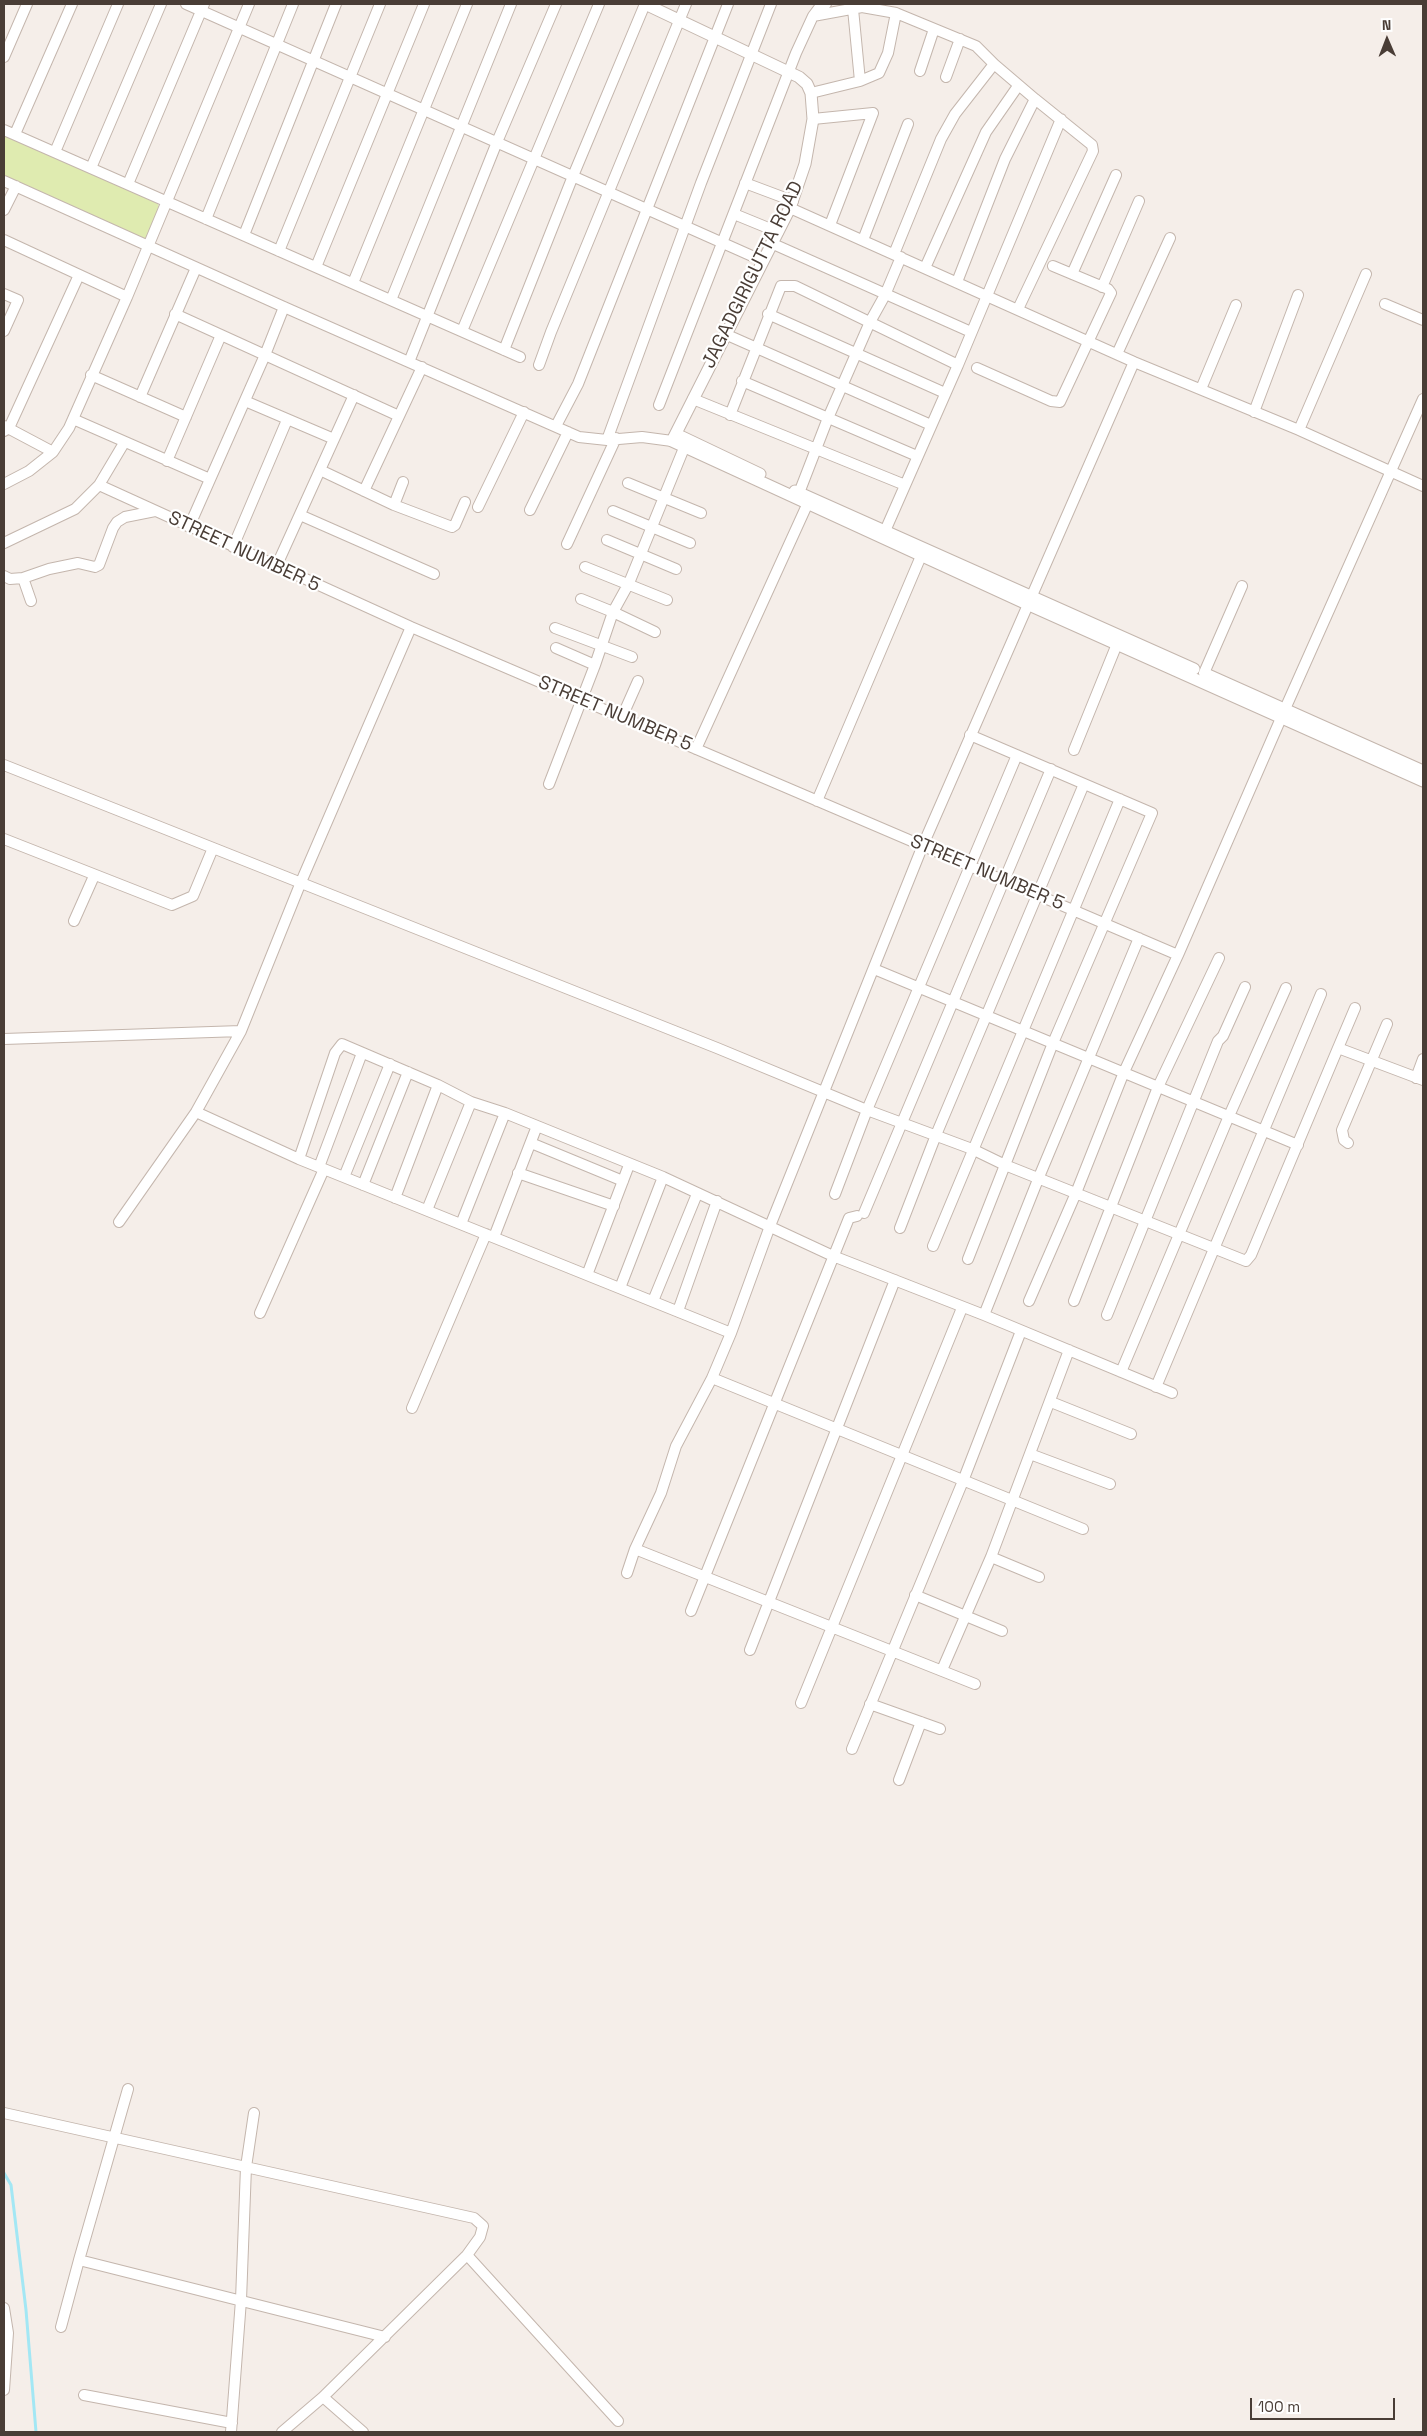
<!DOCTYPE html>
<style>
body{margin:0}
#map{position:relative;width:1427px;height:2436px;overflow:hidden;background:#f5eee9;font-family:"Space Grotesk",sans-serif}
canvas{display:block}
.frame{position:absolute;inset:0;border:5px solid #493d36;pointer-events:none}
.north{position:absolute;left:1362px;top:15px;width:50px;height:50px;-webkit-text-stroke:4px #fff;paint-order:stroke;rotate:359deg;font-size:14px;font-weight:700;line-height:20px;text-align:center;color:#493d36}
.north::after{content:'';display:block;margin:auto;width:18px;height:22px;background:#493d36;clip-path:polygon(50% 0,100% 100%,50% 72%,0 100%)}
.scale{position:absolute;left:1250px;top:2398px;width:145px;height:22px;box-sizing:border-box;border:2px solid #493d36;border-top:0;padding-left:6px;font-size:15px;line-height:18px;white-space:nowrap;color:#493d36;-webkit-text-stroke:4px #fff;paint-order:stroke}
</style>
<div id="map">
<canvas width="1427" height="2436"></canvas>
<div class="frame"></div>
<div class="north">N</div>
<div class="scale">100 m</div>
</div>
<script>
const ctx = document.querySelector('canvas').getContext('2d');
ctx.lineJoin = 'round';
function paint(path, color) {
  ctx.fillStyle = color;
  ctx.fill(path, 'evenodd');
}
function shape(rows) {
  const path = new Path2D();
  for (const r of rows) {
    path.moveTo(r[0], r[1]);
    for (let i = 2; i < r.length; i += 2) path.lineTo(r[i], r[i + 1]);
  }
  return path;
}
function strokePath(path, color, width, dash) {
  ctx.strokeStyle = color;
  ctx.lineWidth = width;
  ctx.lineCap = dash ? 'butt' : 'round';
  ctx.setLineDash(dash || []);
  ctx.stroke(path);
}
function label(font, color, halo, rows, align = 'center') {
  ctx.font = font + ' "Space Grotesk",sans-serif';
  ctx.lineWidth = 4.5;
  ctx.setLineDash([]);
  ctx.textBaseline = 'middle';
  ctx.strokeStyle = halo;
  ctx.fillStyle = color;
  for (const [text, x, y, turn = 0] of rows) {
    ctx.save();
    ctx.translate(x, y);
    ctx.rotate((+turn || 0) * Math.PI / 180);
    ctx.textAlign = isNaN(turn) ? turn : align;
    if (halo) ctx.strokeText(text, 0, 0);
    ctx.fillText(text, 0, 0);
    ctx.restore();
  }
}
paint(shape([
 [4,133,156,200,160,209,148,241,4,176]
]), '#dfebb0');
strokePath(shape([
 [4,2173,11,2185,26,2310,36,2432]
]), '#a3e7f4', 3);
const minor = shape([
 [186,4,761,260],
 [853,9,860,81,879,73,888,53,896,13],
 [813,16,819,8,826,4],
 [4,57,27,4],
 [920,71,934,29],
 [946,77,960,39],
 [811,93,860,81],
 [813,119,873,113,830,225],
 [4,130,520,357],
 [15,134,72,4],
 [55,152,118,4],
 [91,168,161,4],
 [4,181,284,307,579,437,607,440,642,437,672,441],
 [745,183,793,201],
 [128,184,204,4],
 [790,208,1134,362,1299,430,1423,486],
 [4,210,16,186],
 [734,214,778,232],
 [206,219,293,4],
 [244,235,336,4],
 [4,240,127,297],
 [863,240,908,124],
 [771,243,971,332],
 [279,251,380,4],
 [894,254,941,139,955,114,994,64,1035,99],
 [316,267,424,4],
 [925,268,986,132,1018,86],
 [1072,274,1116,175],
 [957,282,1005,159,1035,99,1092,145,1093,151,1018,309],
 [353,283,467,4],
 [1102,287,1139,201],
 [4,294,18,300,4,331],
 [391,300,511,4],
 [1385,304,1423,320],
 [175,314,399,416],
 [768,314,945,393],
 [462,331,599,4],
 [725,334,931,425],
 [504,350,573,176,645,4],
 [1117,354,1170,238],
 [409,362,497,142,556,4],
 [539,365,551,332,686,4],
 [977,368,1051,401,1060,402,1111,293,1108,289,1053,266],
 [91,375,186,417],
 [742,381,917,456],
 [1201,389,1236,305],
 [140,397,196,268],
 [693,399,905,485],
 [245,401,334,439],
 [659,405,796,53,813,16,862,7,896,13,976,46,994,64],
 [1254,412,1298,295],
 [730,415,781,286,795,286,958,365,1061,119],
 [73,419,210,479],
 [4,426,53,452],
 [556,426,578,384,728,4],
 [1299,430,1366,274],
 [4,431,9,428,79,275],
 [607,440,701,183,771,4],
 [167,461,221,335],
 [320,470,394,505,452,527,455,525,465,502],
 [628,483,701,513],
 [4,484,29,471,53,452,69,428,127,297,249,4],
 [99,485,411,627,1178,955],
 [364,491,422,367],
 [799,493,828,418,870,322,885,295,901,257],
 [394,505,403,482],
 [478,507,524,412],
 [530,510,568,432],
 [613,511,690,543],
 [300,515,434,574],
 [189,527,265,355,284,307],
 [885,531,958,365],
 [607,540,676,569],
 [4,543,75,509,99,485,124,443],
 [567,544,616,438],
 [233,547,287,420],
 [276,567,354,395],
 [585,567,667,600],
 [4,576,10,579,23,578,49,569,78,563,95,567,99,565,113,528,117,522,125,517,155,511],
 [23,578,31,601],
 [581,599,613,612,655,632],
 [555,628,632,657],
 [556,648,595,665],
 [1204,673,1242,586],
 [622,717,638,681],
 [696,749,807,505],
 [1074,750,1117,644],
 [4,765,717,1048,867,1110,972,1149,1005,1165,1246,1261,1251,1255,1338,1048,1423,1080],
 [549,784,595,665,613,612,629,583,684,448],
 [817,801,924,549],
 [4,839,172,905,193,896,213,848],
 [74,921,94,876],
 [874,969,1298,1145],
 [4,1039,241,1031],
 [1338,1048,1355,1008],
 [1416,1078,1423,1059],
 [196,1112,299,1159,731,1333],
 [531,1143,623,1181],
 [1348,1143,1344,1140,1342,1130,1387,1024],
 [299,1159,335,1053,342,1044,438,1085,471,1102,505,1113,663,1177,833,1256,984,1315,1172,1393],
 [319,1167,362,1053],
 [518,1173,614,1206],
 [344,1177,390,1064],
 [363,1185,408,1072],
 [835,1194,867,1110,1017,755],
 [395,1198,438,1085],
 [427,1210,471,1102],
 [864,1213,1051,769],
 [119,1222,196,1112,241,1031,301,882,411,627],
 [461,1224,505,1113],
 [900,1228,936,1135,1084,784],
 [494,1237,537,1126],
 [933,1246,1120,799],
 [968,1259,1053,1043,1152,813,970,735],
 [587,1275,629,1165],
 [620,1288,663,1177],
 [653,1301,697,1194],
 [1029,1301,1076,1193,1124,1072,1178,955,1285,709,1423,399],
 [1074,1301,1158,1087,1219,958],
 [678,1311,717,1201],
 [260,1313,324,1169],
 [984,1315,1039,1177,1139,938],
 [1107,1315,1218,1041,1223,1036,1245,987],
 [1121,1372,1229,1116,1286,988],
 [712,1378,1083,1529],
 [1156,1387,1321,994],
 [1051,1402,1131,1434],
 [412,1408,486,1234],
 [1030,1454,1110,1484],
 [635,1549,975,1684],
 [991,1557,1039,1577],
 [627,1573,635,1549,661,1493,676,1446,712,1378,731,1333,770,1226,923,845,1134,362],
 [915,1595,1002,1631],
 [691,1611,849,1218,857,1216],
 [750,1650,895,1280],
 [942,1670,991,1557,1069,1350],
 [801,1703,962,1308],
 [870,1704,940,1729],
 [852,1749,963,1481,1021,1331],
 [899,1780,921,1722],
 [128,2089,79,2260,385,2337],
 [4,2113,474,2218,483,2226,480,2237,467,2255,323,2397,282,2432],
 [467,2255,618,2421],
 [4,2308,8,2333,4,2390],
 [61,2327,79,2260],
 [84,2395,232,2423],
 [323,2397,363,2432],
 [231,2432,241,2300,246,2167,254,2113]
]);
const tertiary = shape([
 [645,4,799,77,807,84,811,93,813,119,805,164,790,208,672,441,1027,604,1423,781],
 [676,434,760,474],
 [795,491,1194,669],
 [1208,675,1423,771]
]);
strokePath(minor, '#c4b6ad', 12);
strokePath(tertiary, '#c4b6ad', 13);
strokePath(minor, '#fff', 10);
strokePath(tertiary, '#fff', 11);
label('19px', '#493d36', '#fff', [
 ["JAGADGIRIGUTTA ROAD",753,275,-64],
 ["STREET NUMBER 5",244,552,25],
 ["STREET NUMBER 5",615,714,23],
 ["STREET NUMBER 5",987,873,23]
]);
</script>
